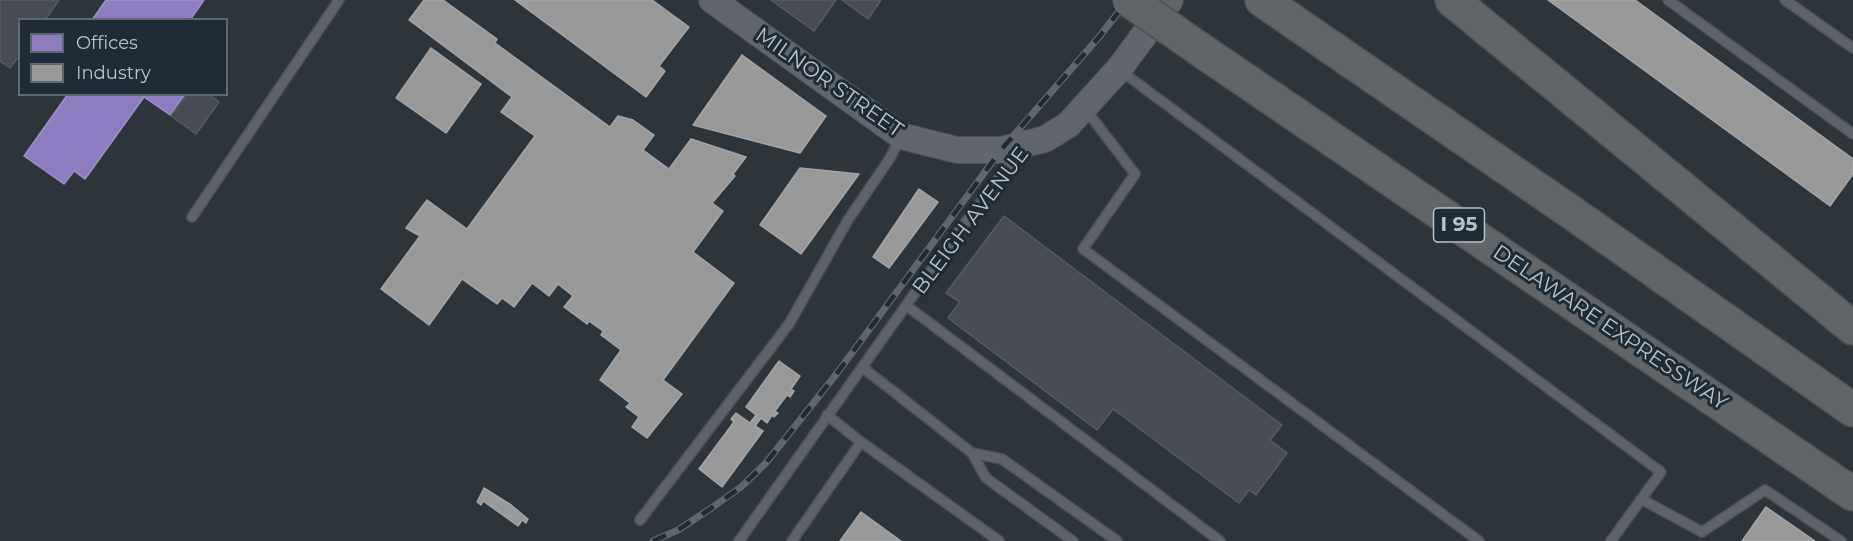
<!DOCTYPE html>
<style>
body{margin:0}
#map{position:relative;width:1853px;height:541px;overflow:hidden;background:#2d343a;font-family:Montserrat,sans-serif}
canvas{display:block}
.legend{position:absolute;left:18px;top:18px;width:210px;height:78px;box-sizing:border-box;background:#202c35;border:2px solid #5d6871;margin:0;padding:8px 10px;list-style:none;font-size:18px;color:#b8c2ca}
.legend li{display:flex;align-items:center;gap:12px;height:30px}
.legend b{width:30px;border:2px solid #5d6871}
</style>
<div id="map">
<canvas width="1853" height="541"></canvas>
<ul class="legend">
<li><b style="height:16px;background:#8e7cc3"></b>Offices</li>
<li><b style="height:16px;background:#999"></b>Industry</li>
</ul>
</div>
<script>
const ctx = document.querySelector('canvas').getContext('2d');
ctx.lineJoin = 'round';
function paint(path, color) {
  ctx.fillStyle = color;
  ctx.fill(path, 'evenodd');
}
function shape(rows) {
  const path = new Path2D();
  for (const r of rows) {
    path.moveTo(r[0], r[1]);
    for (let i = 2; i < r.length; i += 2) path.lineTo(r[i], r[i + 1]);
  }
  return path;
}
function strokePath(path, color, width, dash) {
  ctx.strokeStyle = color;
  ctx.lineWidth = width;
  ctx.lineCap = dash ? 'butt' : 'round';
  ctx.setLineDash(dash || []);
  ctx.stroke(path);
}
function label(font, color, halo, rows, align = 'center') {
  ctx.font = font + ' Montserrat,sans-serif';
  ctx.lineWidth = 6;
  ctx.setLineDash([]);
  ctx.textBaseline = 'middle';
  ctx.strokeStyle = halo;
  ctx.fillStyle = color;
  for (const [text, x, y, turn = 0] of rows) {
    ctx.save();
    ctx.translate(x, y);
    ctx.rotate((+turn || 0) * Math.PI / 180);
    ctx.textAlign = isNaN(turn) ? turn : align;
    if (halo) ctx.strokeText(text, 0, 0);
    ctx.fillText(text, 0, 0);
    ctx.restore();
  }
}
const offices = shape([
 [106,0,204,0,190,20,92,20,106,0],
 [68,94,185,94,170,115,144,97,85,179,74,171,64,184,24,156,68,94]
]);
paint(offices, '#8e7cc3');
strokePath(offices, '#9b91c5', 1.5);
const industry = shape([
 [424,0,443,0,497,39,495,43,610,127,618,116,633,120,654,135,643,150,669,169,691,139,746,157,733,174,735,176,712,203,723,211,693,252,734,283,663,380,682,394,647,438,632,427,639,417,626,407,630,403,600,380,621,350,601,335,603,331,589,321,587,324,564,307,573,296,558,284,549,296,532,283,514,307,502,298,497,304,462,279,429,325,381,289,420,236,406,228,427,200,467,229,535,136,501,112,512,97,409,20,424,0],
 [515,0,652,0,689,27,659,66,665,71,646,97,515,0],
 [1548,0,1635,0,1853,159,1853,174,1830,206,1548,0],
 [431,48,481,84,446,133,396,98,431,48],
 [742,55,826,116,800,153,693,125,742,55],
 [800,168,859,174,801,254,760,225,800,168],
 [919,189,938,202,889,268,873,257,919,189],
 [779,361,800,376,791,389,794,391,790,397,787,395,775,411,778,413,774,417,772,415,767,423,761,418,755,426,763,431,722,487,699,469,734,422,731,419,736,413,750,423,756,415,746,407,779,361],
 [484,488,511,505,528,519,526,523,522,520,518,526,483,501,481,505,477,502,484,488],
 [1766,507,1815,541,1742,541,1766,507],
 [861,512,901,541,840,541,861,512]
]);
paint(industry, '#999');
strokePath(industry, '#a2a5a8', 1.5);
const building = shape([
 [0,0,59,0,45,20,20,20,20,55,10,68,0,61,0,0],
 [771,0,836,0,814,31,771,0],
 [842,0,881,0,868,19,842,0],
 [187,94,209,94,219,102,196,134,171,116,187,94],
 [1004,216,1282,425,1270,440,1287,453,1256,495,1249,490,1239,503,1113,409,1097,430,948,318,960,302,946,293,1004,216]
]);
paint(building, '#464c51');
strokePath(building, '#555c61', 1.5);
const service = shape([
 [1668,0,1853,134],
 [1785,0,1853,48],
 [1121,71,1661,472,1611,541],
 [1086,110,1135,174,1083,249,1479,541],
 [192,217,339,0],
 [907,306,1220,541],
 [862,367,972,453,986,478,1073,541],
 [861,442,999,541],
 [972,453,1002,459,1117,541],
 [1641,499,1702,532,1765,490,1841,541],
 [640,520,789,324,848,220,890,158,900,138],
 [739,541,956,235,1020,151],
 [792,541,861,442,827,415]
]);
const secondary = shape([
 [712,0,901,136,957,150,1001,150,1045,139,1068,125,1119,69,1170,0]
]);
const motorway = shape([
 [1262,0,1578,217,1853,410],
 [1452,0,1853,328],
 [1198,48,1853,494]
]);
strokePath(service, '#4b5054', 12);
strokePath(secondary, '#4b5054', 28);
strokePath(motorway, '#4a5055', 36);
strokePath(service, '#5d6368', 9);
strokePath(secondary, '#61666c', 26);
strokePath(motorway, '#626568', 33);
const rail = shape([
 [653,541,678,530,710,509,741,487,765,464,838,372,1001,150,1099,37,1128,0]
]);
strokePath(rail, '#61666c', 7);
strokePath(rail, '#202c35', 4.5, [14]);
const motorwayBridge = shape([
 [1129,0,1198,48]
]);
strokePath(motorwayBridge, '#4a5055', 36, []);
strokePath(motorwayBridge, '#626568', 33);
for (const [x, y, w] of [
 [1459,225,51]
]) {
  const box = new Path2D();
  box.roundRect(x - w / 2, y - 17, w, 34, 4.5);
  ctx.fillStyle = '#202c35';
  ctx.fill(box);
  strokePath(box, '#b8c2ca', 1.5);
}
label('bold 20px', '#b8c2ca', null, [
 ["I 95",1459,225]
]);
label('21px', '#b8c2ca', '#202c35', [
 ["MILNOR STREET",829,83,35],
 ["BLEIGH AVENUE",971,221,-53],
 ["DELAWARE EXPRESSWAY",1610,328,34]
]);
</script>
